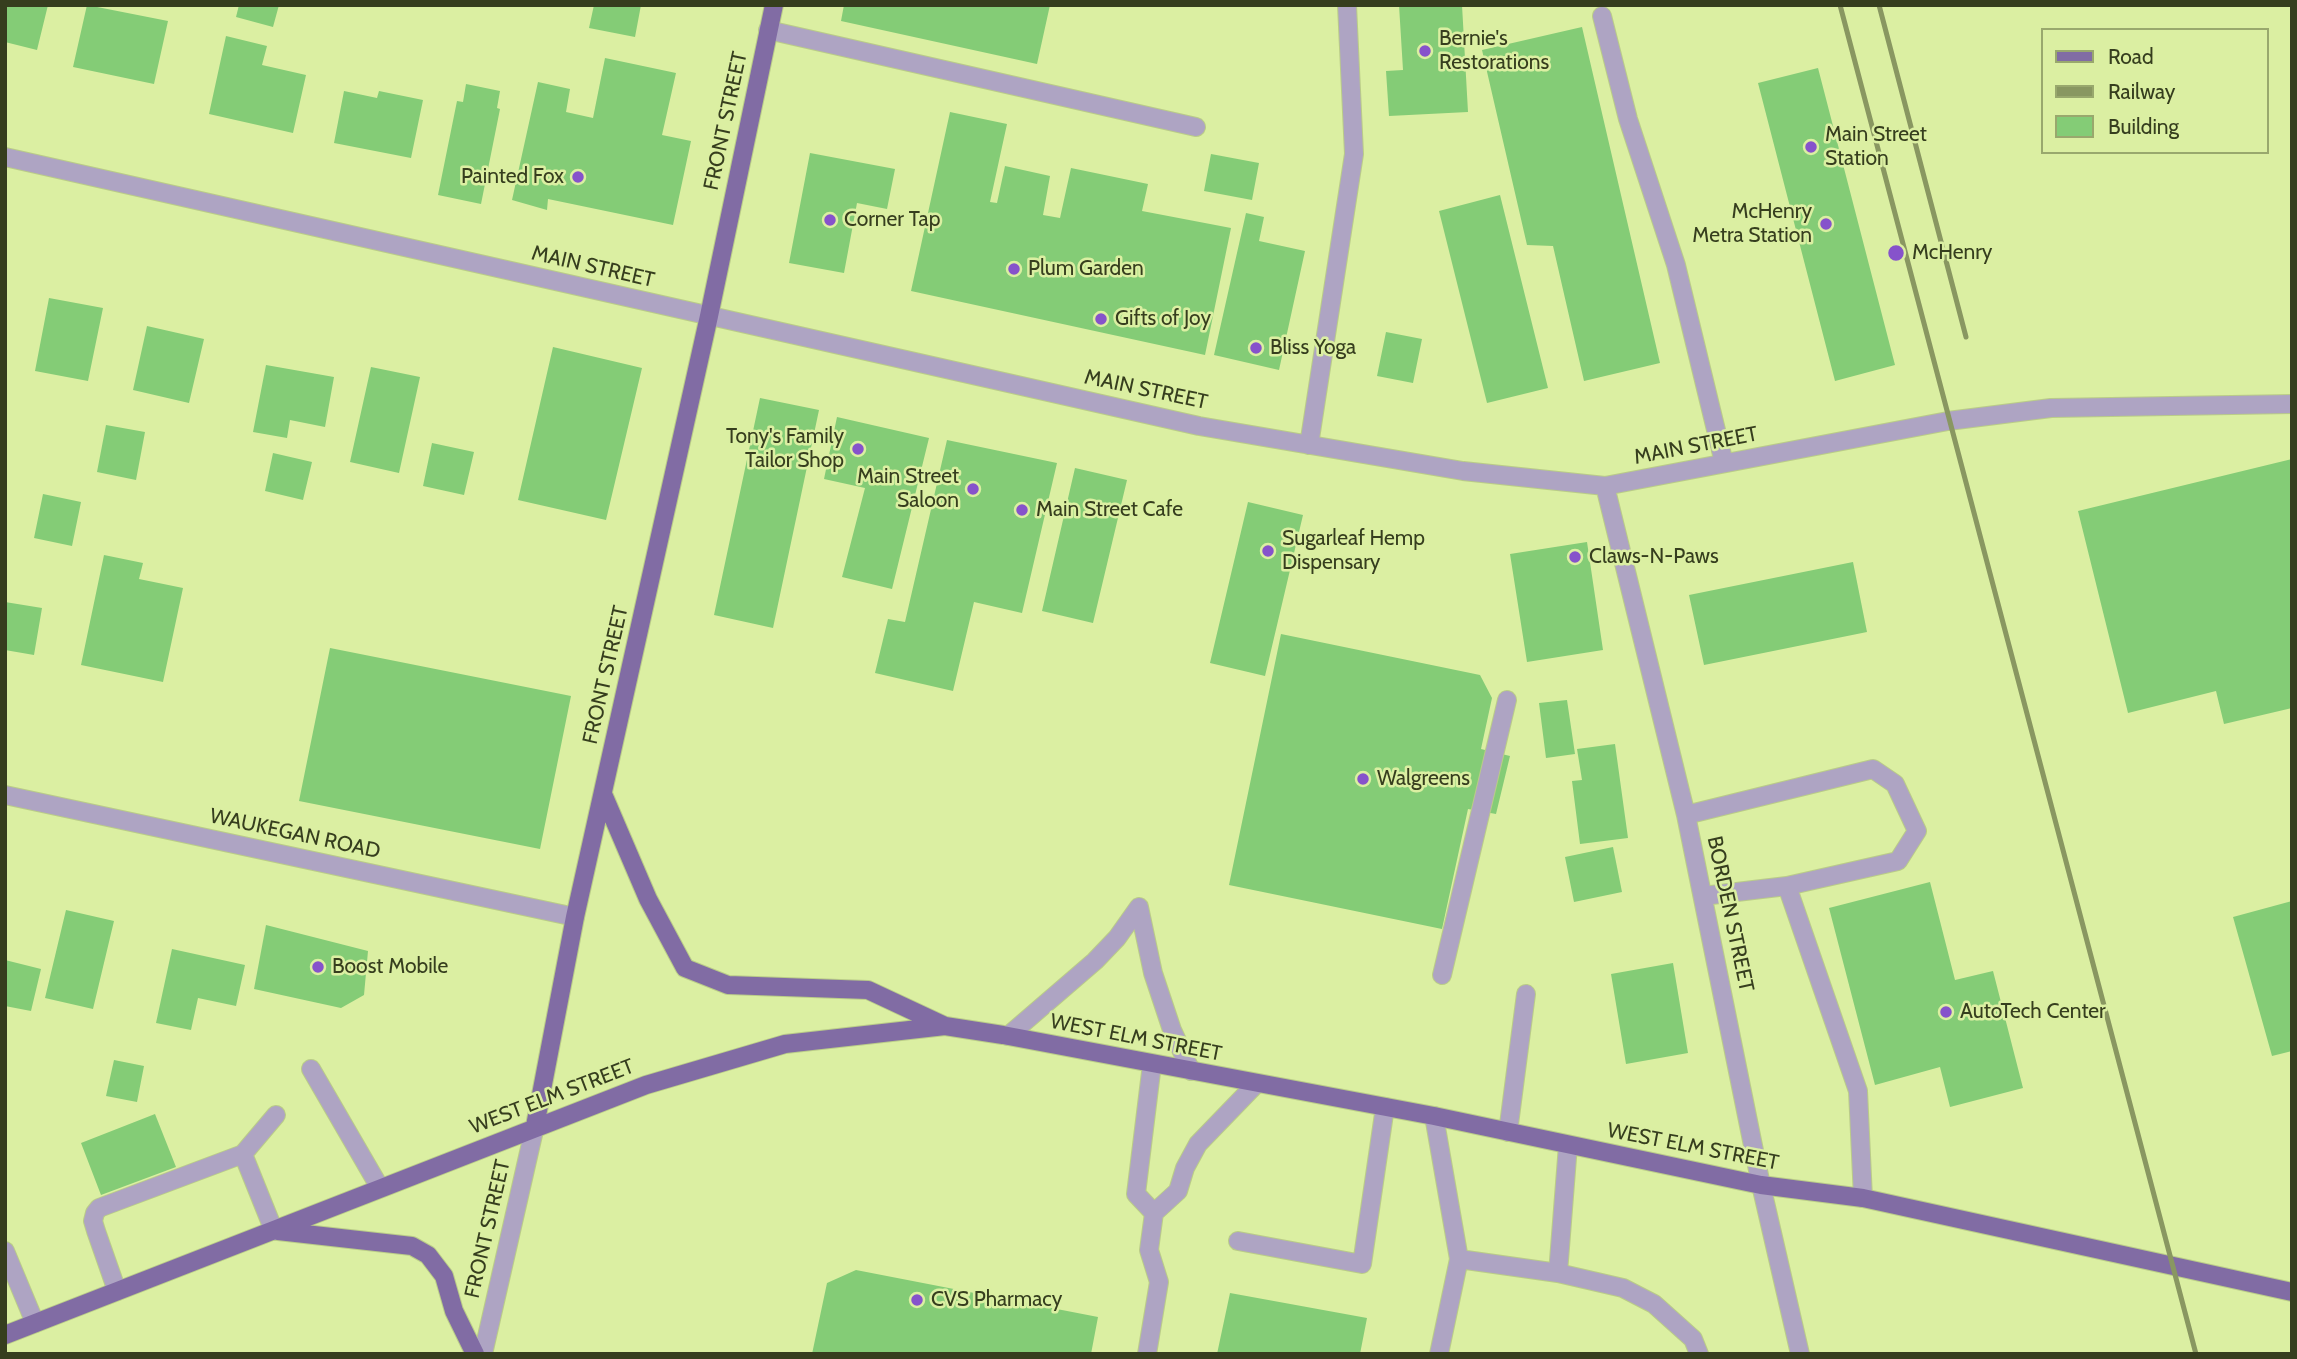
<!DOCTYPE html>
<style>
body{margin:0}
#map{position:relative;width:2297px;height:1359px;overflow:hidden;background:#dbefa2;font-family:Cabin,sans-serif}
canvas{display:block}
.frame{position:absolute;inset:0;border:7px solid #363e1e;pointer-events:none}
.legend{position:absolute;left:2041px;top:28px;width:228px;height:126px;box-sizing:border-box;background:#dbefa2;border:2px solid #99a86d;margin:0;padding:9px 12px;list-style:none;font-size:21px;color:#363e1e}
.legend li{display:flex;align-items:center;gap:14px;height:35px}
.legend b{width:35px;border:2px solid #99a86d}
</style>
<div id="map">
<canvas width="2297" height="1359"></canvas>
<div class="frame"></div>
<ul class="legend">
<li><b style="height:9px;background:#816ca4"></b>Road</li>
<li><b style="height:9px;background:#899761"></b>Railway</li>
<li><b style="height:19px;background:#84cc76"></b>Building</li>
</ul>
</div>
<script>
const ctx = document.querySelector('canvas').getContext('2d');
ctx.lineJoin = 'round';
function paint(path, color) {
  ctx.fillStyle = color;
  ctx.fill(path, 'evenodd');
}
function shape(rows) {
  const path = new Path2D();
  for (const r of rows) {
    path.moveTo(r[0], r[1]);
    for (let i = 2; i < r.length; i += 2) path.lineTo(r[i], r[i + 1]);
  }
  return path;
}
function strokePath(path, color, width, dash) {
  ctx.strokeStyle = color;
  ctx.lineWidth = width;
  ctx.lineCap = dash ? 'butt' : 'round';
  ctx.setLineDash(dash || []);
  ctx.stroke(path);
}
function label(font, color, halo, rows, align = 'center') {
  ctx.font = font + ' Cabin,sans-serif';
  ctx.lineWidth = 5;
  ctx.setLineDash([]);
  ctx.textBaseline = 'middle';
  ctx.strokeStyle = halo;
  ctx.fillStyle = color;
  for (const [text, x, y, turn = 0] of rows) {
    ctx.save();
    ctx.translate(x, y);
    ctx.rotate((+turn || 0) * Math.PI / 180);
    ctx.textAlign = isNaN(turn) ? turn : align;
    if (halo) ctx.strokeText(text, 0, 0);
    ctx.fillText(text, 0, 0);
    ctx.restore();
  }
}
paint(shape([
 [5,5,48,5,37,50,5,42],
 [87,5,168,21,154,84,73,67],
 [239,5,279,5,273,27,236,17],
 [594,5,641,5,635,37,589,28],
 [844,5,1050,5,1037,64,841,21],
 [1399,5,1462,5,1468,112,1389,116,1386,71,1403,70],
 [1582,27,1660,363,1584,381,1553,246,1527,245,1482,50],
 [226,36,267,46,262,65,306,75,293,133,209,114],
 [605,58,676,73,662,135,691,141,673,225,548,199,547,210,512,200,538,82,570,89,566,112,593,118],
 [1818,68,1895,365,1835,381,1758,83],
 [466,84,500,91,497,108,500,109,481,204,438,195,457,101,463,102],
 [344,91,377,98,379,91,423,100,411,158,334,143],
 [950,112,1007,124,990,202,997,203,1005,166,1050,176,1043,215,1060,218,1071,168,1148,184,1142,211,1231,228,1205,355,911,291],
 [810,153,895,169,887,209,857,203,844,273,789,263],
 [1211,154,1259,163,1252,200,1204,191],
 [1500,195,1548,388,1487,403,1439,211],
 [1246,213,1264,217,1259,241,1305,251,1279,370,1214,355],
 [49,298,103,308,88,381,35,371],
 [147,326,204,339,189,403,133,390],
 [1386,332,1422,339,1413,383,1377,376],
 [553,347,642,368,606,520,518,500],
 [266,365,334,377,325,427,290,420,287,438,253,432],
 [371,367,420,377,399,473,350,462],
 [760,398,819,410,773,628,714,615],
 [837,417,929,438,892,589,842,577,865,488,824,479],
 [106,425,145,432,136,480,97,472],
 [947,440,1057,463,1022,613,974,602,953,691,875,673,888,619,905,622],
 [432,443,474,452,464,495,423,486],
 [273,453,312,462,303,500,265,491],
 [2292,459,2292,708,2224,724,2216,691,2128,713,2078,511],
 [1075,468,1127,480,1093,623,1042,611],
 [43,494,81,502,72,546,34,538],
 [1248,502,1303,515,1265,676,1210,663],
 [1587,542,1603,650,1527,662,1510,554],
 [104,555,143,563,139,579,183,588,163,682,81,665],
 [1853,562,1867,632,1704,665,1689,595],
 [5,602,42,608,34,655,5,650],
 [1281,634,1480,675,1492,698,1481,749,1510,756,1496,814,1468,809,1442,929,1229,885],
 [330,648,571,696,540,849,299,801],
 [1567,700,1575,754,1546,758,1539,703],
 [1615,744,1628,838,1580,844,1572,781,1582,780,1577,749],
 [1613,847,1622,892,1574,902,1565,857],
 [1930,882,1955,980,1993,971,2023,1088,1950,1107,1940,1067,1875,1085,1829,908],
 [2292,901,2292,1051,2272,1056,2233,917],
 [66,910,114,921,93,1009,45,998],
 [266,925,368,951,364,995,341,1008,254,989],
 [172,949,245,965,236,1006,198,998,191,1030,156,1023],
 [5,960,41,969,31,1011,5,1006],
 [1673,963,1688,1053,1626,1064,1611,974],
 [114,1060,144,1066,137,1102,106,1096],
 [155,1114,176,1167,101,1195,81,1143],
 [856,1270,1098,1317,1091,1354,812,1354,827,1283],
 [1230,1293,1367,1318,1360,1354,1217,1354]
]), '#84cc76');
const minor = shape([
 [1602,16,1628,119,1676,265,1724,463],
 [768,30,1196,127],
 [5,157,1199,426,1463,471,1605,486,1948,421,2051,408,2292,404],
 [1309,445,1354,154,1347,5],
 [1605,486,1686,815,1761,1185,1800,1354],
 [5,795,575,917],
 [1686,815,1873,769,1895,784,1917,831,1898,861,1787,886],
 [1703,896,1787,886,1858,1091,1863,1198],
 [1139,907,1153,973,1172,1030,1191,1071],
 [1442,975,1507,700],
 [1008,1036,1095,961,1117,938,1139,907],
 [1152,1064,1136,1194,1154,1213],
 [311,1069,380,1188],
 [1434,1116,1459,1259,1439,1354],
 [1508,1132,1526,994],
 [243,1154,274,1231],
 [1238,1241,1362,1264,1385,1107],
 [5,1251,35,1323],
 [1459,1259,1558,1273,1568,1145],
 [1558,1273,1623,1288,1654,1304,1693,1339,1699,1354],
 [117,1291,96,1231,93,1221,95,1213,99,1208,243,1154,276,1115],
 [483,1354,535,1126],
 [1147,1354,1159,1282,1149,1250,1154,1213,1178,1191,1185,1168,1198,1144,1256,1084]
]);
const major = shape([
 [603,794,648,899,685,968,728,985,868,990,945,1026],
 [535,1126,575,917,709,316,774,5],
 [278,1231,412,1246,428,1255,444,1276,454,1311,475,1354],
 [5,1335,646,1085,785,1044,945,1026,1003,1035,1434,1116,1761,1185,1863,1198,2292,1292]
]);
strokePath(minor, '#bacc88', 20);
strokePath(major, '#bacc88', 20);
strokePath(minor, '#aea4c3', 18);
strokePath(major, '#816ca4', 18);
strokePath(shape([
 [1840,5,2196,1354],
 [1879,5,1966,337]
]), '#899761', 5);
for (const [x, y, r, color] of [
 [1425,51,7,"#8653cb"],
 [1811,147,7,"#8653cb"],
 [578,177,7,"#8653cb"],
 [830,220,7,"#8653cb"],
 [1826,224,7,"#8653cb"],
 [1896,253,9,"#8653cb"],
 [1014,269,7,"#8653cb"],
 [1101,319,7,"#8653cb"],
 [1256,348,7,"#8653cb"],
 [858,449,7,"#8653cb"],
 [973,489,7,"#8653cb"],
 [1022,510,7,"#8653cb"],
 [1268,551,7,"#8653cb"],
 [1575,557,7,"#8653cb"],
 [1363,779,7,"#8653cb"],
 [318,967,7,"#8653cb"],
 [1946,1012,7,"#8653cb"],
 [917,1300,7,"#8653cb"]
]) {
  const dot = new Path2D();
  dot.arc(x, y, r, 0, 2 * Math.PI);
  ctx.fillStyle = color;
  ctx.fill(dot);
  strokePath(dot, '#dbefa2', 2.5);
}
label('21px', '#363e1e', '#dbefa2', [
 ["Bernie's",1439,39],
 ["Restorations",1439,63],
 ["Main Street",1825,135],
 ["Station",1825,159],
 ["Painted Fox",564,177,"right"],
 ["McHenry",1812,212,"right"],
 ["Metra Station",1812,236,"right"],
 ["Corner Tap",844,220],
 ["McHenry",1912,253],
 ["Plum Garden",1028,269],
 ["Gifts of Joy",1115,319],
 ["Bliss Yoga",1270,348],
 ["Tony's Family",844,437,"right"],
 ["Tailor Shop",844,461,"right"],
 ["Main Street",959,477,"right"],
 ["Saloon",959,501,"right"],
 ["Main Street Cafe",1036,510],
 ["Sugarleaf Hemp",1282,539],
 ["Dispensary",1282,563],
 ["Claws-N-Paws",1589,557],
 ["Walgreens",1377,779],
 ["Boost Mobile",332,967],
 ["AutoTech Center",1960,1012],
 ["CVS Pharmacy",931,1300]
], 'left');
label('21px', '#363e1e', '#dbefa2', [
 ["FRONT STREET",726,121,-78],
 ["MAIN STREET",593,267,13],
 ["MAIN STREET",1146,390,12],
 ["MAIN STREET",1696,446,-11],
 ["FRONT STREET",606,675,-77],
 ["WAUKEGAN ROAD",295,834,12],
 ["BORDEN STREET",1730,914,78],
 ["WEST ELM STREET",1136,1038,11],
 ["WEST ELM STREET",552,1097,-21],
 ["WEST ELM STREET",1693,1147,11],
 ["FRONT STREET",488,1229,-77]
]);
</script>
